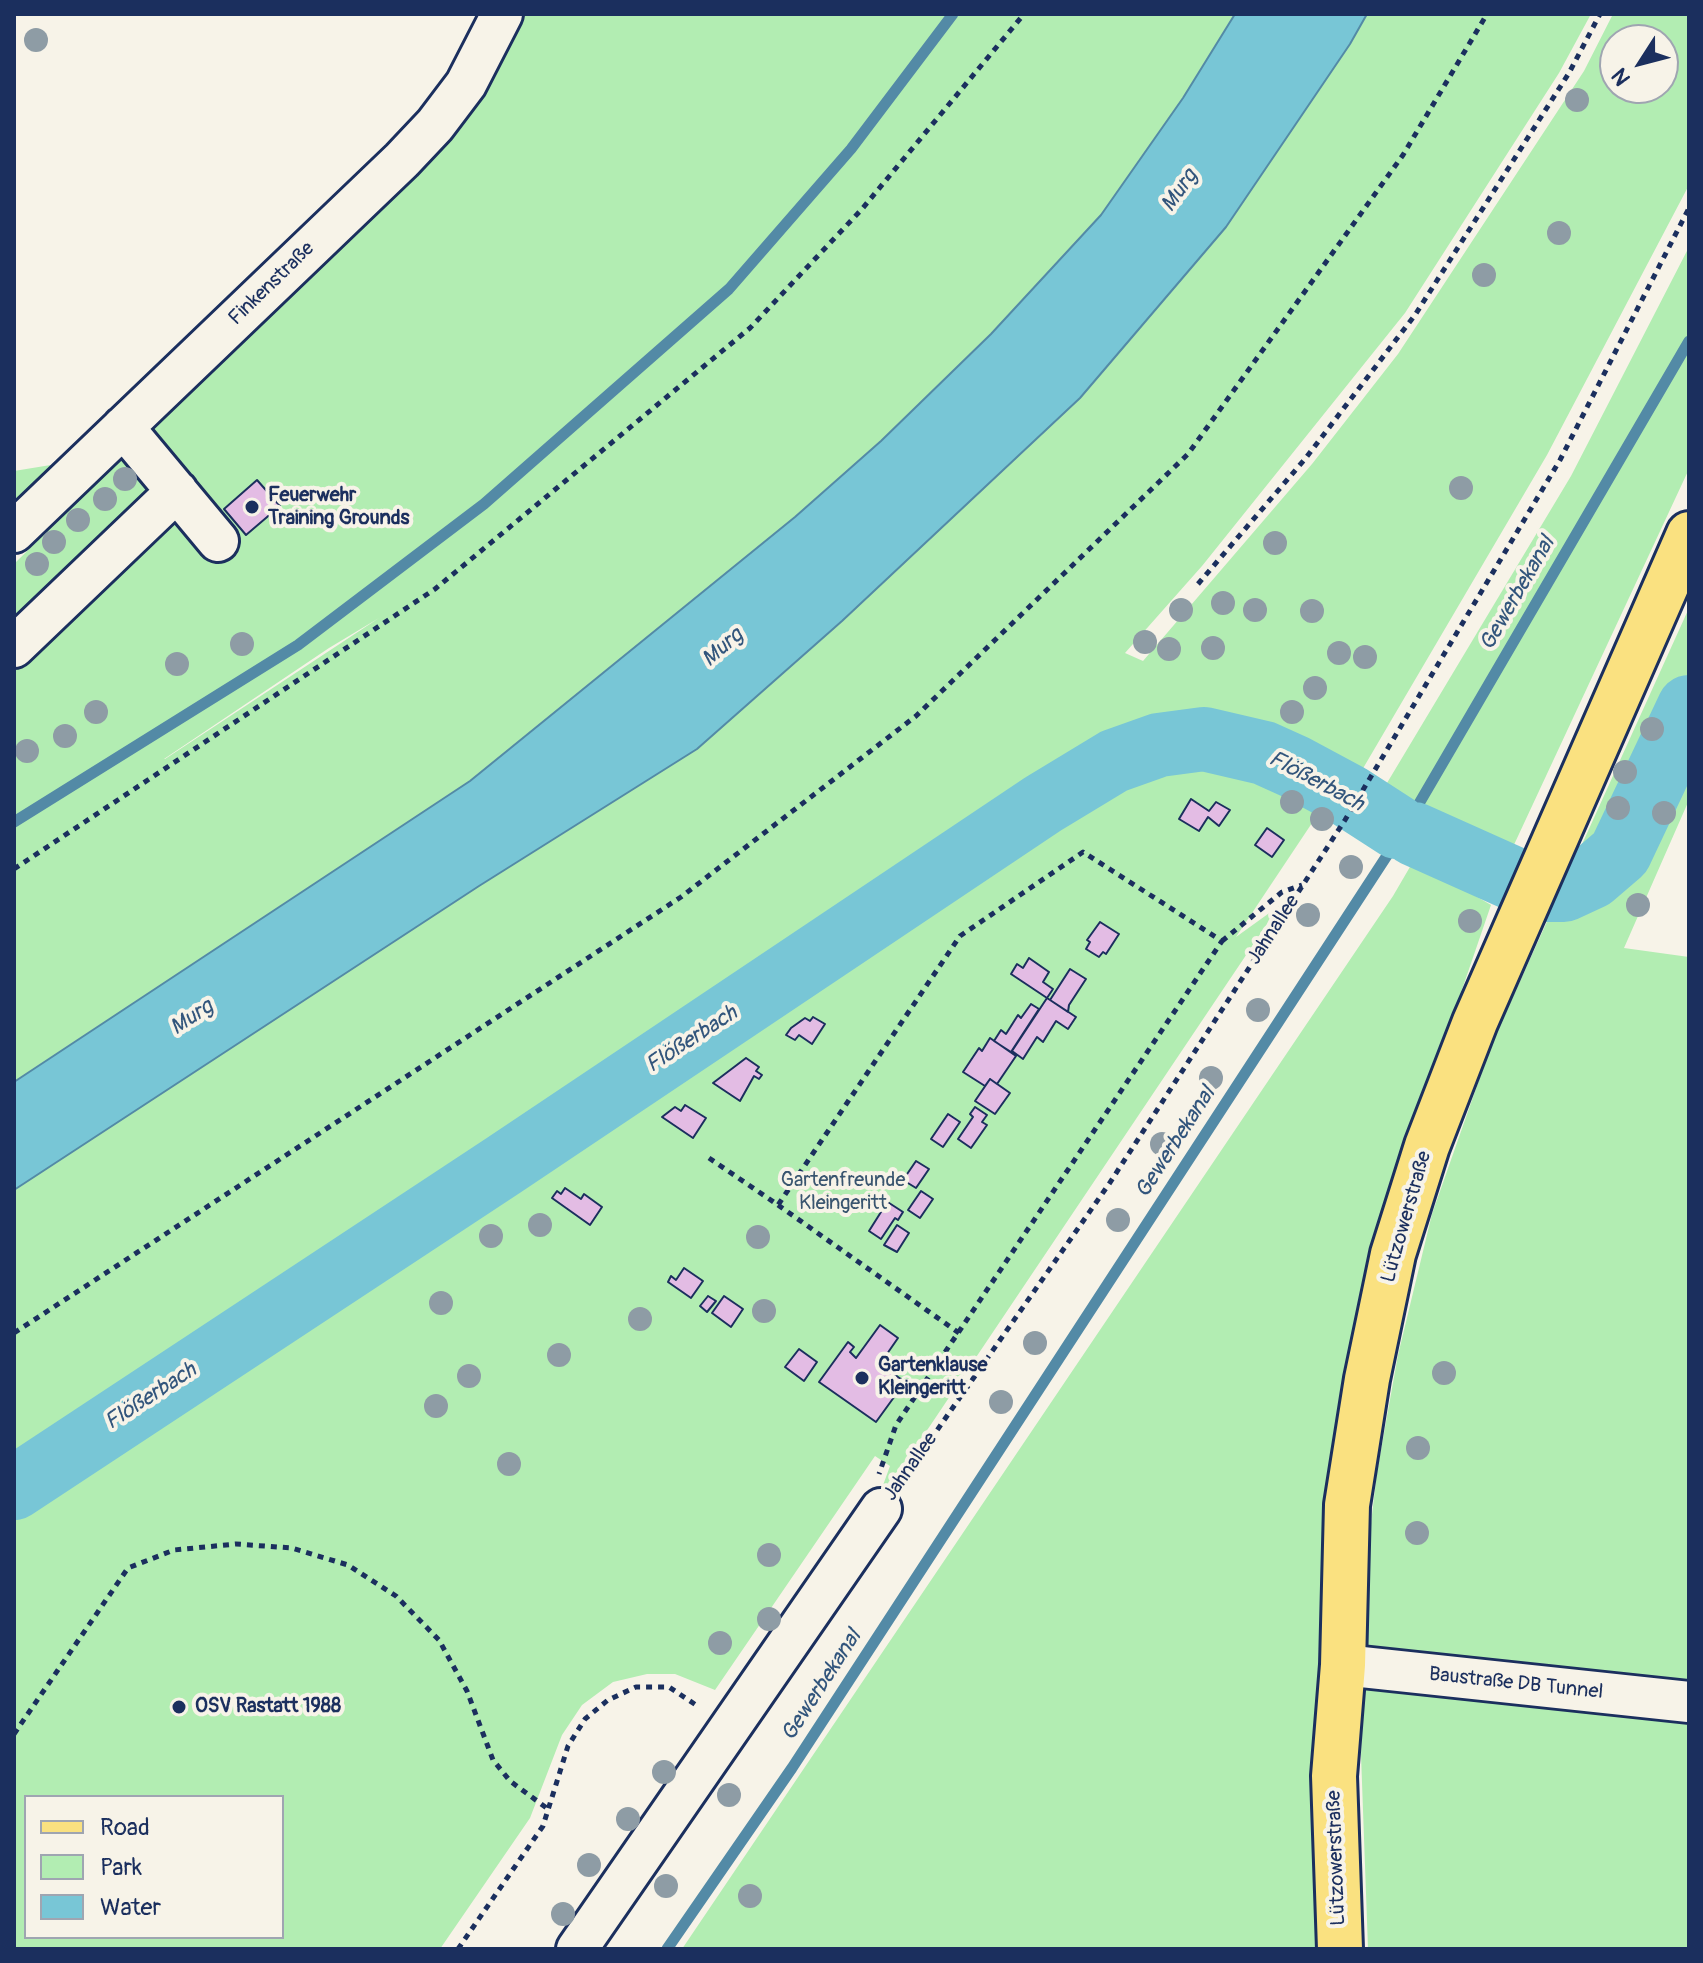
<!DOCTYPE html>
<meta charset="utf-8">
<style>
body{margin:0}
#map{position:relative;width:1703px;height:1963px;overflow:hidden;background:#f7f3e8;font-family:Pangolin,sans-serif}
canvas{display:block}
.frame{position:absolute;inset:0;border:16px solid #1b2f5e;pointer-events:none}
.legend{position:absolute;left:24px;top:1795px;width:260px;height:144px;box-sizing:border-box;background:#f7f3e8;border:2px solid #9fa5b1;margin:0;padding:10px 14px;list-style:none;font-size:24px;color:#1b2f5e}
.legend li{display:flex;align-items:center;gap:16px;height:40px}
.legend b{width:40px;border:2px solid #9fa5b1}
.north{position:absolute;left:1599px;top:24px;width:80px;height:80px;box-sizing:border-box;background:#f7f3e8;border:2px solid #9fa5b1;border-radius:50%;rotate:234deg;font-size:22px;font-weight:700;line-height:32px;text-align:center;color:#1b2f5e}
.north::after{content:'';display:block;margin:auto;width:28px;height:36px;background:#1b2f5e;clip-path:polygon(50% 0,100% 100%,50% 72%,0 100%)}
</style>
<div id="map">
<canvas width="1703" height="1963"></canvas>
<div class="frame"></div>
<ul class="legend">
<li><b style="height:10px;background:#fae180"></b>Road</li>
<li><b style="height:22px;background:#b2edb2"></b>Park</li>
<li><b style="height:22px;background:#78c6d6"></b>Water</li>
</ul>
<div class="north">N</div>
</div>
<script>
const ctx = document.querySelector('canvas').getContext('2d');
ctx.lineJoin = 'round';
function paint(path, color) {
  ctx.fillStyle = color;
  ctx.fill(path, 'evenodd');
}
function shape(rows) {
  const path = new Path2D();
  for (const r of rows) {
    path.moveTo(r[0], r[1]);
    for (let i = 2; i < r.length; i += 2) path.lineTo(r[i], r[i + 1]);
  }
  return path;
}
function strokePath(path, color, width, dash) {
  ctx.strokeStyle = color;
  ctx.lineWidth = width;
  ctx.lineCap = dash ? 'butt' : 'round';
  ctx.setLineDash(dash || []);
  ctx.stroke(path);
}
function label(font, color, halo, rows, align = 'center') {
  ctx.font = font + ' Pangolin,sans-serif';
  ctx.lineWidth = 8;
  ctx.setLineDash([]);
  ctx.textBaseline = 'middle';
  ctx.strokeStyle = halo;
  ctx.fillStyle = color;
  for (const [text, x, y, turn = 0] of rows) {
    ctx.save();
    ctx.translate(x, y);
    ctx.rotate((+turn || 0) * Math.PI / 180);
    ctx.textAlign = isNaN(turn) ? turn : align;
    if (halo) ctx.strokeText(text, 0, 0);
    ctx.fillText(text, 0, 0);
    ctx.restore();
  }
}
paint(shape([
 [519,14,1235,14,1183,98,1101,215,991,334,881,441,795,517,470,781,14,1082,14,564,120,459,214,563,241,540,151,429,402,187,456,127,501,59],
 [379,618,165,759,164,759,329,648],
 [1367,14,1591,14,1559,73,1405,313,1202,566,1125,653,1143,661,1312,464,1398,354,1584,71,1613,14,1689,14,1689,185,1547,455,1355,782,1246,730,1203,729,1154,734,1081,764,993,826,14,1473,14,1190,479,886,697,749,842,621,1080,398,1226,227,1350,44],
 [1615,40,1663,40,1663,88,1615,88],
 [1689,247,1689,469,1512,849,1381,793,1571,476],
 [63,463,14,513,14,471],
 [1689,608,1689,800,1624,948,1689,957,1689,1949,1368,1949,1361,1755,1366,1566,1377,1472,1398,1355,1432,1214,1492,1043],
 [1197,749,1234,754,1273,767,1330,796,1236,937,1279,906,893,1481,882,1488,890,1466,875,1456,715,1690,675,1674,647,1674,613,1682,582,1705,562,1735,530,1818,440,1949,14,1949,14,1499,1047,813,1119,772,1163,756],
 [26,1797,282,1797,282,1937,26,1937],
 [1414,860,1491,905,1410,1141,1372,1269,1344,1381,1327,1506,1319,1640,1315,1949,682,1949,1393,896]
]), '#b2edb2');
const water = shape([
 [1235,14,1367,14,1350,44,1226,227,1080,398,842,621,697,749,479,886,14,1190,14,1082,470,781,795,517,881,441,991,334,1101,215,1183,98,1235,14]
]);
paint(water, '#78c6d6');
strokePath(water, '#538aa6', 2);
strokePath(shape([
 [14,822,298,645,484,504,729,289,851,149,953,14],
 [1592,877,1601,877],
 [667,1949,792,1768,1403,831,1689,341]
]), '#538aa6', 11);
strokePath(shape([
 [1414,834,1539,890,1564,890,1592,877,1620,853,1689,707],
 [14,1488,504,1165,1043,804,1114,761,1159,745,1204,739,1264,753,1295,767,1349,796,1397,827]
]), '#78c6d6', 64);
const building = shape([
 [257,480,280,506,246,535,224,509,257,480],
 [1191,799,1209,811,1216,802,1230,810,1219,826,1208,817,1199,831,1179,819,1191,799],
 [1267,828,1284,840,1272,857,1255,845,1267,828],
 [1100,922,1119,934,1106,954,1103,952,1099,957,1086,949,1090,942,1087,940,1100,922],
 [1029,958,1049,972,1043,982,1053,989,1047,998,1011,974,1017,964,1023,968,1029,958],
 [1070,969,1086,979,1069,1005,1068,1012,1050,1000,1070,969],
 [1047,998,1076,1017,1068,1029,1056,1021,1043,1042,1037,1037,1023,1059,1012,1051,1047,998],
 [1031,1004,1039,1009,1011,1052,994,1041,1001,1030,1006,1034,1018,1015,1021,1018,1031,1004],
 [813,1017,825,1024,812,1044,799,1035,795,1040,786,1035,791,1028,805,1018,810,1021,813,1017],
 [990,1038,1016,1056,997,1084,990,1079,985,1086,963,1072,979,1048,982,1051,990,1038],
 [746,1058,759,1067,756,1071,762,1075,759,1079,754,1076,740,1101,713,1083,746,1058],
 [990,1079,1010,1093,995,1114,975,1101,990,1079],
 [685,1105,706,1118,693,1138,662,1117,675,1107,681,1111,685,1105],
 [975,1107,987,1115,982,1122,987,1125,971,1148,958,1139,973,1117,970,1114,975,1107],
 [948,1114,960,1122,943,1147,931,1139,948,1114],
 [916,1161,929,1169,916,1188,903,1180,916,1161],
 [565,1188,581,1199,584,1194,602,1207,590,1225,552,1198,557,1191,561,1194,565,1188],
 [921,1191,933,1199,920,1218,908,1210,921,1191],
 [883,1199,903,1212,898,1220,895,1218,881,1239,869,1231,881,1212,877,1209,883,1199],
 [897,1225,909,1233,897,1252,884,1245,897,1225],
 [684,1268,703,1281,691,1298,668,1282,671,1276,676,1280,684,1268],
 [708,1296,716,1301,707,1312,700,1306,708,1296],
 [724,1296,743,1309,731,1327,712,1313,724,1296],
 [880,1325,898,1338,880,1364,905,1382,876,1422,819,1382,848,1342,854,1347,850,1352,856,1358,880,1325],
 [799,1349,817,1362,804,1381,785,1367,799,1349]
]);
paint(building, '#e3bce4');
strokePath(building, '#1b2f5e', 2);
const minor = shape([
 [123,427,218,541],
 [14,532,402,160,435,125,466,84,502,14],
 [14,647,177,491],
 [1343,1665,1689,1702],
 [577,1949,881,1509]
]);
const major = shape([
 [1340,1949,1334,1776,1343,1665,1347,1505,1367,1379,1393,1254,1427,1146,1475,1022,1689,534]
]);
strokePath(minor, '#1b2f5e', 46);
strokePath(major, '#1b2f5e', 50);
strokePath(shape([
 [1198,584,1305,459,1415,315,1569,73,1600,14],
 [14,869,435,589,750,328,862,209,1024,14],
 [1222,941,1282,892,1302,885],
 [709,1158,778,1205,960,936,1083,852,1222,941,896,1425,879,1474],
 [778,1205,959,1333],
 [14,1333,681,897,916,716,1188,454,1403,155,1487,14],
 [903,1479,1109,1184,1345,820,1560,460,1689,208],
 [14,1734,128,1568,174,1550,236,1544,292,1548,348,1565,396,1596,439,1640,467,1691,493,1760,510,1781,548,1809],
 [458,1949,543,1826,568,1746,585,1719,608,1700,636,1687,669,1687,699,1707]
]), '#1b2f5e', 5, [6, 6]);
strokePath(minor, '#f7f3e8', 40);
strokePath(major, '#fae180', 44);
ctx.fillStyle = '#8e9ca5';
for (const [x, y] of [
 [36,40],
 [1577,100],
 [1559,233],
 [1484,275],
 [125,479],
 [1461,488],
 [105,499],
 [78,520],
 [54,542],
 [1275,543],
 [37,564],
 [1223,603],
 [1181,610],
 [1255,610],
 [1312,611],
 [1145,642],
 [242,644],
 [1213,648],
 [1169,649],
 [1339,653],
 [1365,657],
 [177,664],
 [1315,688],
 [96,712],
 [1292,712],
 [1652,729],
 [65,736],
 [27,751],
 [1625,772],
 [1292,802],
 [1618,808],
 [1664,813],
 [1322,819],
 [1351,867],
 [1638,905],
 [1308,915],
 [1470,921],
 [1258,1010],
 [1211,1078],
 [1162,1144],
 [1118,1220],
 [540,1225],
 [491,1236],
 [758,1237],
 [441,1303],
 [764,1311],
 [640,1319],
 [1035,1343],
 [559,1355],
 [1444,1373],
 [469,1376],
 [1001,1402],
 [436,1406],
 [1418,1448],
 [509,1464],
 [1417,1533],
 [769,1555],
 [769,1619],
 [720,1643],
 [664,1772],
 [729,1795],
 [628,1819],
 [589,1865],
 [666,1886],
 [750,1896],
 [563,1914]
]) {
  ctx.beginPath();
  ctx.arc(x, y, 12, 0, 2 * Math.PI);
  ctx.fill();
}
for (const [x, y, r, color] of [
 [252,507,8,"#1b2f5e"],
 [862,1378,8,"#1b2f5e"],
 [179,1707,8,"#1b2f5e"]
]) {
  const dot = new Path2D();
  dot.arc(x, y, r, 0, 2 * Math.PI);
  ctx.fillStyle = color;
  ctx.fill(dot);
  strokePath(dot, '#f7f3e8', 3);
}
label('20px', '#1b2f5e', '#f7f3e8', [
 ["Finkenstraße",272,284,-44],
 ["Jahnallee",1274,930,-57],
 ["Lützowerstraße",1407,1217,-74],
 ["Jahnallee",911,1467,-55],
 ["Baustraße DB Tunnel",1516,1684,6],
 ["Lützowerstraße",1337,1858,-92]
]);
label('bold 20px', '#1b2f5e', '#f7f3e8', [
 ["Feuerwehr",268,496],
 ["Training Grounds",268,519],
 ["Gartenklause",878,1366],
 ["Kleingeritt",878,1389],
 ["OSV Rastatt 1988",195,1707]
], 'left');
label('20px', '#39556f', '#f7f3e8', [
 ["Gartenfreunde",843,1181],
 ["Kleingeritt",843,1204]
]);
label('italic 22px', '#32557c', '#f7f3e8', [
 ["Murg",1180,191,-55],
 ["Gewerbekanal",1518,594,-60],
 ["Murg",723,648,-41],
 ["Flößerbach",1316,782,28],
 ["Murg",192,1018,-34],
 ["Flößerbach",692,1040,-33],
 ["Gewerbekanal",1176,1143,-57],
 ["Flößerbach",151,1397,-33],
 ["Gewerbekanal",822,1686,-57]
]);
</script>
